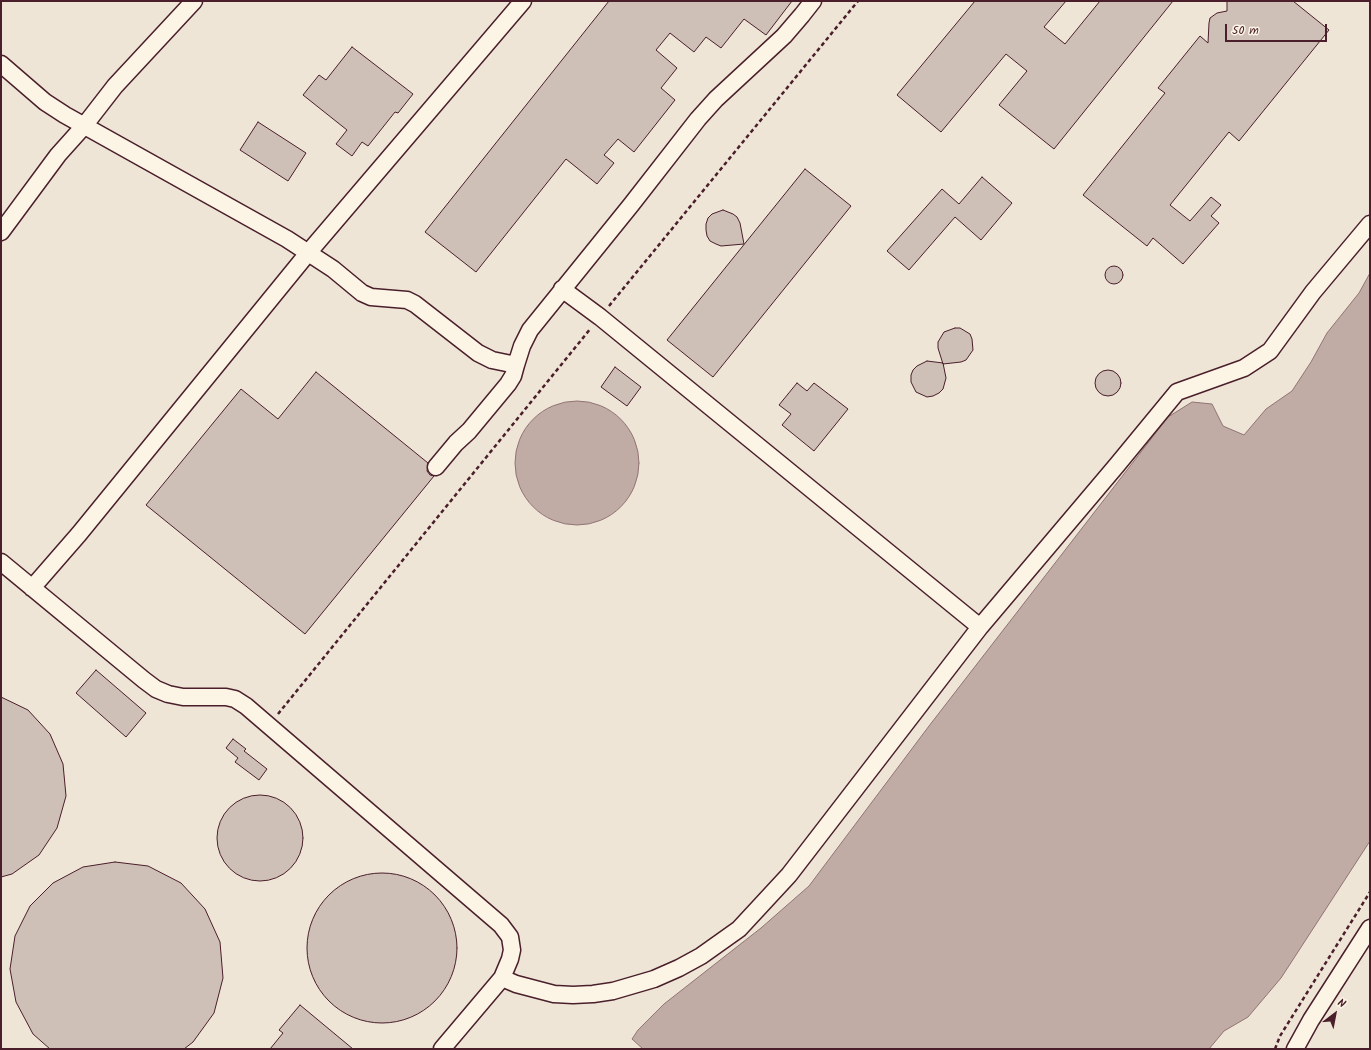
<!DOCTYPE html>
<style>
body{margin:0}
#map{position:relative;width:1371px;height:1050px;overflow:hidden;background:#fcf5e5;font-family:Kalam,sans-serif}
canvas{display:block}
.frame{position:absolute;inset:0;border:2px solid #4a1f2b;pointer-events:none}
.north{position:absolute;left:1315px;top:994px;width:40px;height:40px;-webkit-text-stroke:3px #fcf5e5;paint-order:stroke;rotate:32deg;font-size:11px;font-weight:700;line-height:16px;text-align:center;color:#4a1f2b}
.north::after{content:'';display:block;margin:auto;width:14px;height:18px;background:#4a1f2b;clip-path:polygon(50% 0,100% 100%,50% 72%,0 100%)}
.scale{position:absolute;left:1225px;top:24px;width:102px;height:18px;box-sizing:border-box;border:2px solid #4a1f2b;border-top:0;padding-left:5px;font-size:12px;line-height:14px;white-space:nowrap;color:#4a1f2b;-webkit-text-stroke:3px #fcf5e5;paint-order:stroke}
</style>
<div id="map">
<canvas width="1371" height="1050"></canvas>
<div class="frame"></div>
<div class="north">N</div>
<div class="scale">50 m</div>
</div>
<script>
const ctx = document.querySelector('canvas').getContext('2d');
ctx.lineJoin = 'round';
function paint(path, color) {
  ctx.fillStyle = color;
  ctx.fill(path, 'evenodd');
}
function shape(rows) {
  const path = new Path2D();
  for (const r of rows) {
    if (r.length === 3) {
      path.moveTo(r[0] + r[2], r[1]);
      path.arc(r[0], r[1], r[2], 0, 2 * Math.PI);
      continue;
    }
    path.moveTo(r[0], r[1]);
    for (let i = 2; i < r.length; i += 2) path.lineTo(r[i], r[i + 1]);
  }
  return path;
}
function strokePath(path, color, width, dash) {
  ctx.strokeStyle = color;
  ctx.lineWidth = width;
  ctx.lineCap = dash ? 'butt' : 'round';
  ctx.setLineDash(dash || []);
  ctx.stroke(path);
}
paint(shape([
 [1,1,1370,1,1370,1049,1,1049]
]), '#eee5d7');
const water = shape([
 [1370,273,1370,841,1281,978,1248,1017,1224,1031,1209,1049,643,1049,632,1039,638,1030,664,1004,761,928,809,886,929,726,1168,417,1192,402,1212,404,1223,426,1244,435,1266,409,1292,391,1311,362,1327,333,1359,293,1370,273],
 [577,463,62]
]);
paint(water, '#c0aca5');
strokePath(water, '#917474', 1);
const building = shape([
 [609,1,792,1,766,35,744,19,721,48,706,37,694,52,670,33,656,50,677,68,661,88,675,100,634,152,618,139,604,155,614,163,597,184,566,159,476,272,425,232,609,1],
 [975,1,1066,1,1044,27,1065,44,1100,1,1173,1,1054,149,999,105,1027,71,1006,54,941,132,897,95,975,1],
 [1227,1,1293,1,1329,30,1239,141,1229,132,1170,205,1190,221,1211,197,1221,205,1211,216,1219,223,1183,264,1153,238,1147,246,1083,195,1165,93,1158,88,1200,36,1208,43,1209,23,1210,18,1217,13,1227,11,1227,1],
 [352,47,413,94,398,113,395,112,368,146,362,142,352,156,336,144,347,130,303,95,319,75,326,80,352,47],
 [258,122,306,153,288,181,240,150,258,122],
 [805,169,851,206,713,377,667,340,805,169],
 [982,177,1012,203,981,240,955,217,909,270,887,251,942,189,959,204,982,177],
 [723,210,733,214,737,217,740,223,744,244,721,246,716,244,710,241,707,236,706,230,706,224,708,218,712,214,723,210],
 [1114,275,9],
 [955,328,960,328,970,334,972,339,973,350,966,360,961,362,943,364,938,348,938,342,944,332,955,328],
 [927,361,943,363,946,378,943,389,939,393,933,396,927,397,916,392,911,382,911,375,913,370,917,366,927,361],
 [615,367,641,387,627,406,601,387,615,367],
 [1108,383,13],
 [316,372,428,463,427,471,430,475,434,476,305,634,146,505,241,389,278,419,316,372],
 [797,383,807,391,814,383,848,409,814,451,782,425,791,414,779,405,797,383],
 [96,670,146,713,126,737,76,693,96,670],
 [1,697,28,710,50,734,63,764,66,796,57,828,39,855,12,874,1,877,1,697],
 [233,739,246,749,244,751,267,769,259,780,235,762,238,758,226,748,233,739],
 [260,838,43],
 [115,862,148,866,181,883,205,909,220,942,223,978,214,1013,193,1042,184,1049,50,1049,33,1034,16,1002,10,969,15,936,30,906,53,883,83,867,115,862],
 [382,948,75],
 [300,1005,353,1049,270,1049,283,1033,279,1030,300,1005]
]);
paint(building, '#cfc0b7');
strokePath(building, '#4a1f2b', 1);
const minor = shape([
 [1,64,45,102,65,115,287,239,333,269,362,293,371,297,407,300,415,304,478,353,492,360,516,365,522,346,530,330,631,205,698,119,716,99,784,36,802,15,813,1],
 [1,232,58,155,84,126,115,86,194,1],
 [562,289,600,317,980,627],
 [436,467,456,443,469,431,508,384,513,376,516,365],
 [1,562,144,680,156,689,168,694,183,697,226,697,235,699,246,706,501,925,510,937,512,950,510,959,502,978,516,984,554,994,573,995,593,994,613,991,654,979,679,968,701,956,739,929,789,875,980,627,1117,465,1177,392,1244,368,1270,351,1313,292,1370,224],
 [32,588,79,534,308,253,523,1],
 [442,1049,502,978],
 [1295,1049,1311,1020,1370,928]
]);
strokePath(minor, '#4a1f2b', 19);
strokePath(shape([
 [609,306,858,1],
 [278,714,591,328],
 [1275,1049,1280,1036,1370,892]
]), '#4a1f2b', 2.5, [4, 3]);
strokePath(minor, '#fcf5e5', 16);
</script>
